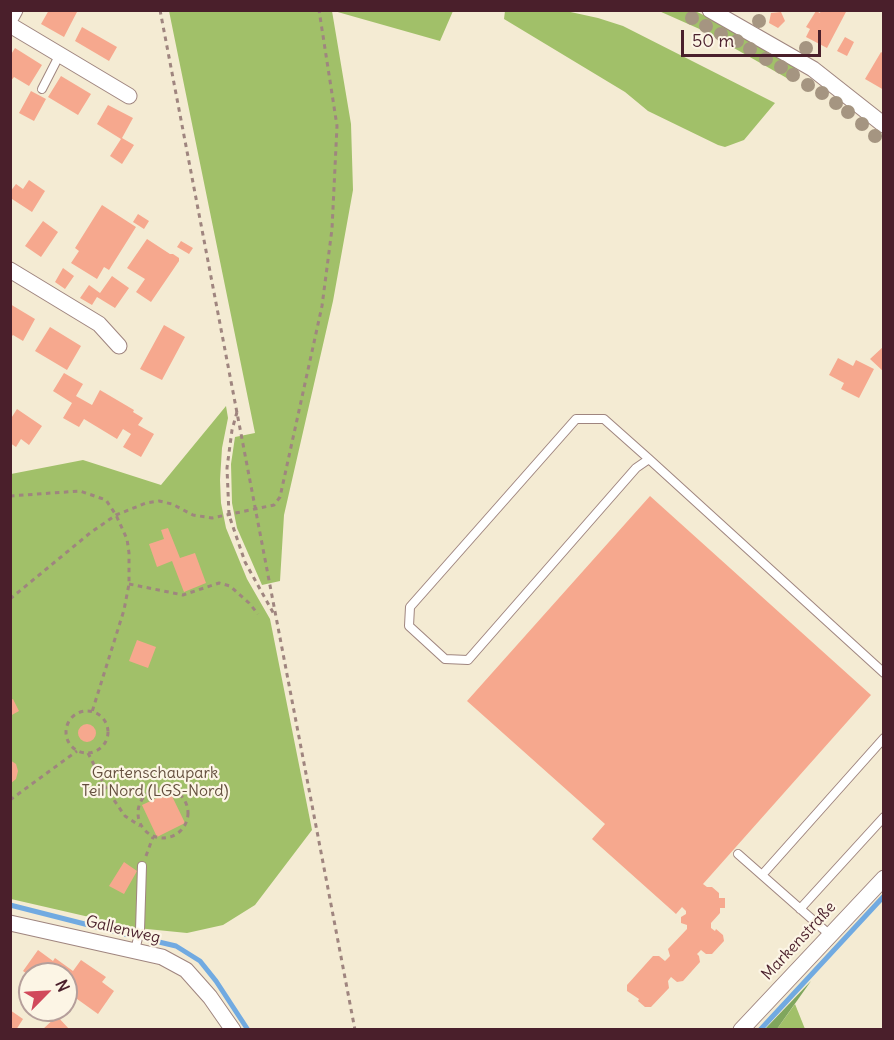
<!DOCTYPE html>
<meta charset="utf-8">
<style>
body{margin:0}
#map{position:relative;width:894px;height:1040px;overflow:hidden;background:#f4ebd3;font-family:Delius,sans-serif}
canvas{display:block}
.frame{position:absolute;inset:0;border:12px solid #4a1f2b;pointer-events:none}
.north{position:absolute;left:18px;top:962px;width:60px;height:60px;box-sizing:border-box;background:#fcf5e5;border:2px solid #b59f9b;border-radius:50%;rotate:66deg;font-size:16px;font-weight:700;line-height:24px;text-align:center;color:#4a1f2b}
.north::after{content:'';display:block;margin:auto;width:21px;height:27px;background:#d1495b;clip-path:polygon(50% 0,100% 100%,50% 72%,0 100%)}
.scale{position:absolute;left:681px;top:30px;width:140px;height:27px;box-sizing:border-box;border:3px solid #4a1f2b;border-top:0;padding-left:8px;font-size:18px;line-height:21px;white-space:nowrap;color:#4a1f2b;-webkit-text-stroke:4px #fcf5e5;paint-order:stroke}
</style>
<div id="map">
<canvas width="894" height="1040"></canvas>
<div class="frame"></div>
<div class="north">N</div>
<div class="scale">50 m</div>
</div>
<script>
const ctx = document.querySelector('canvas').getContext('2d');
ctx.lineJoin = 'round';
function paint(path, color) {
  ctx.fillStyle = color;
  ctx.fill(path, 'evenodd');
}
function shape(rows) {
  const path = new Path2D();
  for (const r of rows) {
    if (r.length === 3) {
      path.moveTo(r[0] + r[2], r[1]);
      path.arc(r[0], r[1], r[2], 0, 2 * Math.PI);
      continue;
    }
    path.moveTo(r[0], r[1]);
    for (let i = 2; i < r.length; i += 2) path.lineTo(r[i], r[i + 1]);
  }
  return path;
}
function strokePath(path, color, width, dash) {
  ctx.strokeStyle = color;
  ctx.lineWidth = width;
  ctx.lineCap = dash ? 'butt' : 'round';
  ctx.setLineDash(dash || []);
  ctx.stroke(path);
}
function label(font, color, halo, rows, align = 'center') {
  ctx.font = font + ' Delius,sans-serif';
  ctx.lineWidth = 4.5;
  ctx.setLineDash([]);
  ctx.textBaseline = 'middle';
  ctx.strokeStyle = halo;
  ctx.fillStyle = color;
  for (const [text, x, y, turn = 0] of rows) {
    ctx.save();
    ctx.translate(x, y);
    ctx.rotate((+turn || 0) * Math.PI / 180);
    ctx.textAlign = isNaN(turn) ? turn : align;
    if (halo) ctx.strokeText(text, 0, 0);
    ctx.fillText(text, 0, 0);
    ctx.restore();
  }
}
paint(shape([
 [169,11,332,11,351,124,353,190,333,301,284,515,280,581,262,585,237,528,232,503,231,464,235,437,255,433],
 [334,11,453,11,440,41],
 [505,11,566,11,598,18,623,26,775,103,744,140,725,147,718,145,648,111,625,92,504,19],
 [659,11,695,11,714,20,795,66,796,78,792,81,704,31],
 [226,406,228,418,222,448,220,480,221,503,226,528,247,579,270,619,312,830,255,905,223,925,187,933,137,928,11,899,11,474,83,460,161,485],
 [795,1004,805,1029,777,1029]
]), '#a1c069');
paint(shape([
 [811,981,777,1029,765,1029]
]), '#80a65d');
strokePath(shape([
 [10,905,128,935],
 [146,939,176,946,200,961,216,981,248,1030],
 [760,1030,884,896]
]), '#71aae1', 5);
paint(shape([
 [49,10,78,10,64,37,41,24],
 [821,10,847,10,827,48,806,37,810,29,806,27,816,11,820,13],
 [781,12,785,21,778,28,769,23,771,13],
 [82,27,117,47,109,61,75,41],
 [845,37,854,42,847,56,837,51],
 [15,48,42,65,29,86,14,77,10,82,10,56],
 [881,52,884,54,884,90,865,79],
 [61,76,91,94,78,115,48,97],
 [31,91,46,99,34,121,19,113],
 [108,105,133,118,122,138,134,145,122,164,110,156,121,139,97,124],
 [29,180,45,191,32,212,12,199,10,201,10,192,16,184,23,189],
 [102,205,136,227,109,270,104,267,97,279,71,263,79,251,75,248],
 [138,214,149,221,144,229,133,222],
 [43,221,58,232,41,257,25,246],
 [147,239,170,254,173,254,179,258,179,261,151,302,136,292,145,279,127,268],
 [181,241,193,248,189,254,177,247],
 [63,268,74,276,65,289,55,282],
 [112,276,129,288,115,308,97,297,92,305,80,298,89,285,100,293],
 [10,304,35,319,23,341,13,335,10,338],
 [164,325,185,337,162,380,140,369],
 [50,327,81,346,67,370,35,351],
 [884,346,884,372,870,359],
 [838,358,853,366,856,360,874,369,859,398,841,389,844,383,829,375],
 [64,373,83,384,76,396,92,405,100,390,134,410,133,412,143,418,138,425,154,434,141,457,123,447,131,434,123,429,117,439,84,419,79,427,63,418,72,403,53,391],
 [17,409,42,426,29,445,21,439,16,447,10,443,10,420],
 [650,496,871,695,703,884,707,887,712,887,719,893,719,898,725,898,725,908,720,908,720,913,711,923,711,928,715,931,716,929,723,935,724,941,712,954,706,954,701,950,697,954,699,956,700,962,683,981,677,982,671,977,668,981,669,988,651,1007,645,1007,638,1001,639,999,627,991,627,985,653,956,659,956,665,961,670,956,668,949,687,929,687,925,681,923,681,917,686,914,686,911,682,907,676,914,592,839,605,824,467,701],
 [168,528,180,558,195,553,206,583,184,592,172,561,157,567,149,544,164,539,161,530],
 [137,640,156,647,148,668,129,661],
 [13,699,19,711,10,716,10,700],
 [87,733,9],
 [10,760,16,764,18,771,16,779,10,784],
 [170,792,185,823,157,837,142,805],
 [124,862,137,871,124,894,109,886],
 [38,950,53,961,55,958,73,971,81,960,106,977,102,982,114,991,98,1014,66,991,68,979,66,974,30,974,30,976,23,971],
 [10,1010,23,1019,16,1030,10,1030],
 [57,1016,70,1030,42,1030]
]), '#f6a88e');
const service = shape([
 [42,89,60,54],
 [649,459,636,468,468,660,445,659,409,626,410,607,576,419,604,419,649,459,884,673],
 [738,854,830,935],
 [762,875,884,738],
 [800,909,884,817],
 [135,950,140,930,142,866]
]);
const minor = shape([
 [710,10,813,69,884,125],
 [10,19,15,10],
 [10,25,129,96],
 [10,270,99,324,119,346],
 [10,923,162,957,186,970,210,997,233,1030],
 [741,1030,884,878]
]);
strokePath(service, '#9f857f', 10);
strokePath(minor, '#9f857f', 17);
strokePath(shape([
 [160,10,355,1030],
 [10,496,80,491,106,500,116,515,127,539,129,553,129,584,124,610,92,712],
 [129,584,183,595,219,583,230,586,249,603,258,614],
 [10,599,90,533,116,515,146,503,159,501,172,504,193,515,212,518,274,505,280,497,322,306,332,229,337,126,319,10],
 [87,732,21],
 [88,753,107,790,125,816,140,826],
 [163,813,25],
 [10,800,77,751],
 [146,856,153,837]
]), '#9f857f', 3, [4.5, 4.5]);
strokePath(service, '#fff', 8);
strokePath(minor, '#fff', 15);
strokePath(shape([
 [237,412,232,430,227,468,229,515,245,562,275,616]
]), '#9f857f', 3, [4.5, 4.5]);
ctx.fillStyle = '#a59581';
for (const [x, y] of [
 [692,18],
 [759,21],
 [706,26],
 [721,34],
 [737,41],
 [806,48],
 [750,49],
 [766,59],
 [781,67],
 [793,75],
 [808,85],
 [822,93],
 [836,103],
 [848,112],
 [862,124],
 [875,136]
]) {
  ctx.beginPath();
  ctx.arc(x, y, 7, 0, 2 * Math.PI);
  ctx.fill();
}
label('16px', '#644f3e', '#fcf5e5', [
 ["Gartenschaupark",155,773],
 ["Teil Nord (LGS-Nord)",155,791]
]);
label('16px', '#4a1f2b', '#fcf5e5', [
 ["Gallenweg",123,930,13],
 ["Markenstraße",799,941,-47]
]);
</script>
